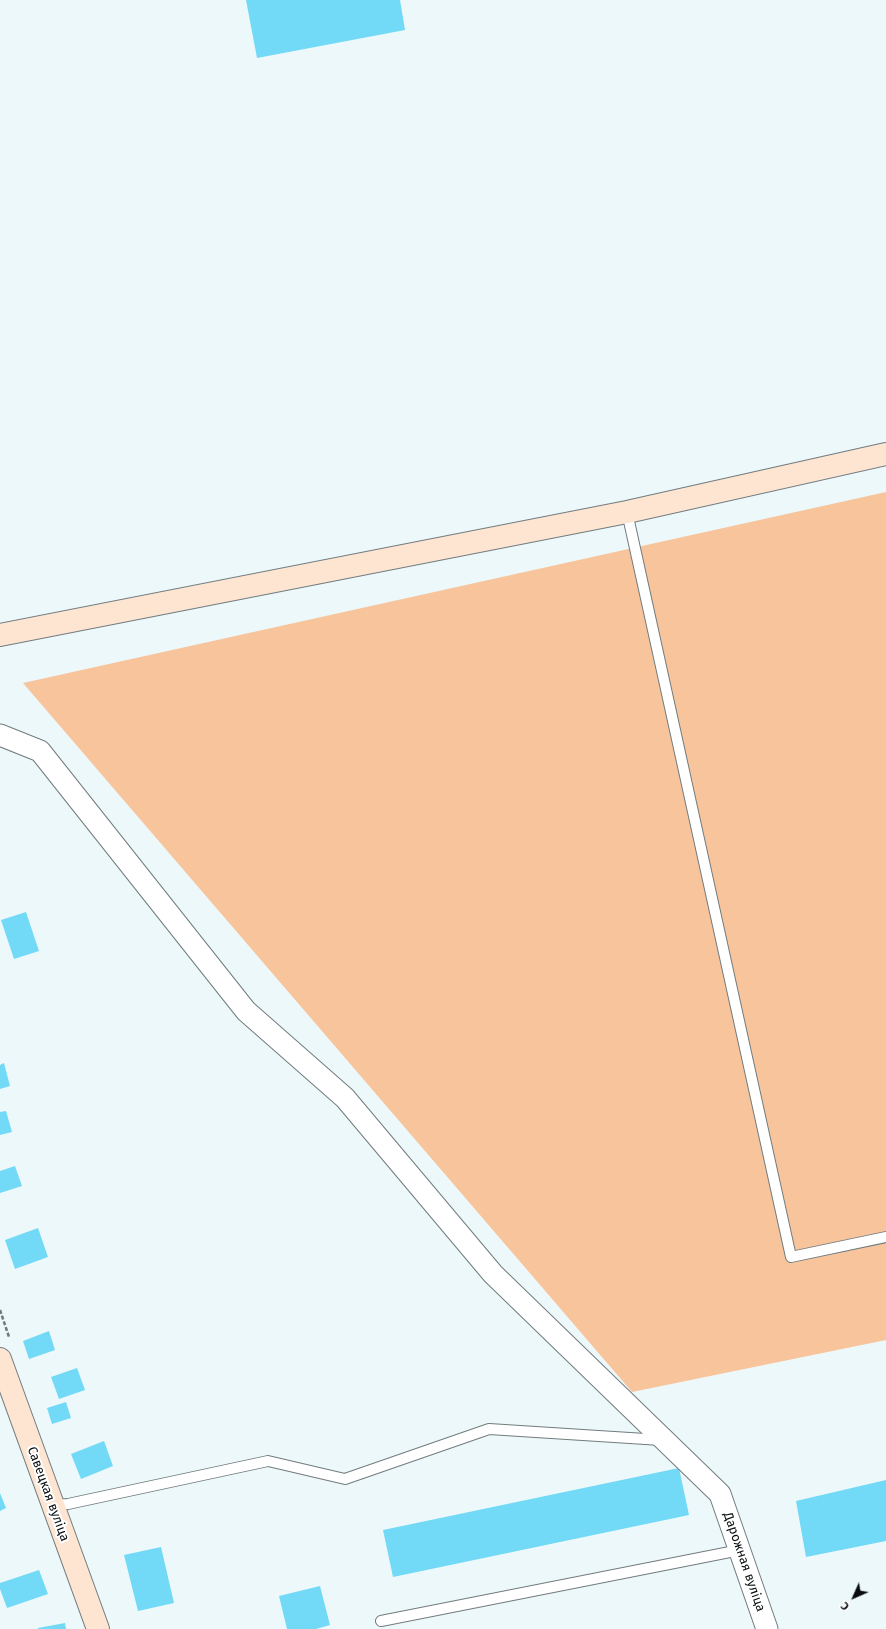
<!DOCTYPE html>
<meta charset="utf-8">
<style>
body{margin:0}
#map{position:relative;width:886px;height:1629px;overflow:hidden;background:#edf8fb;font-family:"Fira Sans",sans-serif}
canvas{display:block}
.north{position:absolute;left:834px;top:1577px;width:40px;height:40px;-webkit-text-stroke:3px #fff;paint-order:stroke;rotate:225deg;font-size:11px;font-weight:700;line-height:16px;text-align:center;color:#090d0e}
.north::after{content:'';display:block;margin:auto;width:14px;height:18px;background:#090d0e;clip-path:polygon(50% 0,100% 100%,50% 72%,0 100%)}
</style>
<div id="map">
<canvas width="886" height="1629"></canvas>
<div class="north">С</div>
</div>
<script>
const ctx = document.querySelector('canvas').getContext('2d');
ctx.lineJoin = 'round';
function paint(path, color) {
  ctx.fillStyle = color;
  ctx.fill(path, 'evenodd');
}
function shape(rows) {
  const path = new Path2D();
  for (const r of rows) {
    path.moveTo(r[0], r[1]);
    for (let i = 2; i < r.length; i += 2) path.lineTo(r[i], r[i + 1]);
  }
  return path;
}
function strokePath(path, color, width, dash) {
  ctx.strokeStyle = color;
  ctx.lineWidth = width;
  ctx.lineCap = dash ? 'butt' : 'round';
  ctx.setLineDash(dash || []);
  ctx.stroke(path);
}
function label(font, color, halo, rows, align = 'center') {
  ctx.font = font + ' "Fira Sans",sans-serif';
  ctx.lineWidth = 4;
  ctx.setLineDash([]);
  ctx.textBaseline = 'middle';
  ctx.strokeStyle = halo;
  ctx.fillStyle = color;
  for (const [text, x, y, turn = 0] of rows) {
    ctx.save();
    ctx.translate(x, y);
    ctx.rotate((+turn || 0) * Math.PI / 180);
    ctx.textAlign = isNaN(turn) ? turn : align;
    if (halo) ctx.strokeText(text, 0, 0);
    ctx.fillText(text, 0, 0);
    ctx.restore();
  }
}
paint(shape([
 [886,492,886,1340,632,1392,23,683]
]), '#f7c49c');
paint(shape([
 [246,0,400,0,405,30,257,58],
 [26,912,39,951,14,959,1,920],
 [4,1063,10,1086,0,1089,0,1065],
 [6,1111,12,1132,0,1135,0,1112],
 [15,1166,22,1186,0,1193,0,1171],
 [38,1228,48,1257,15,1269,5,1240],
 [49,1331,55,1350,29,1359,23,1341],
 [77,1368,85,1390,59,1399,51,1377],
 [66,1402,71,1418,52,1424,47,1408],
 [104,1441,113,1466,81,1479,71,1454],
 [679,1468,689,1515,393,1577,383,1530],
 [886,1480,886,1541,806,1557,796,1501],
 [0,1493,6,1508,0,1511],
 [161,1547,174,1603,138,1611,124,1555],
 [39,1570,48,1594,7,1608,0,1589,0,1583],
 [320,1586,330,1625,316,1629,287,1629,279,1596],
 [65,1623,66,1629,38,1629,38,1628]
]), '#72d9f6');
const lane = shape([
 [627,512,791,1257,886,1237],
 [52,1505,68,1504,268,1461,345,1479,489,1429,661,1440],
 [381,1621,740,1550]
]);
const street = shape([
 [0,735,40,751,246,1011,345,1098,493,1274,720,1494,767,1629]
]);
const secondary = shape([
 [0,635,627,512,886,454],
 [0,1359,98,1629]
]);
strokePath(lane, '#727c7f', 12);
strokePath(street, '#727c7f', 23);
strokePath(secondary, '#727c7f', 24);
strokePath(shape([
 [0,1310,9,1337]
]), '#72797b', 2.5, [4, 2]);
strokePath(lane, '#fff', 10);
strokePath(street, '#fff', 21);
strokePath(secondary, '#fde5d2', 22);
label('13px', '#090d0e', '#fff', [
 ["Савецкая вуліца",48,1494,70],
 ["Дарожная вуліца",744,1562,71]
]);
</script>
